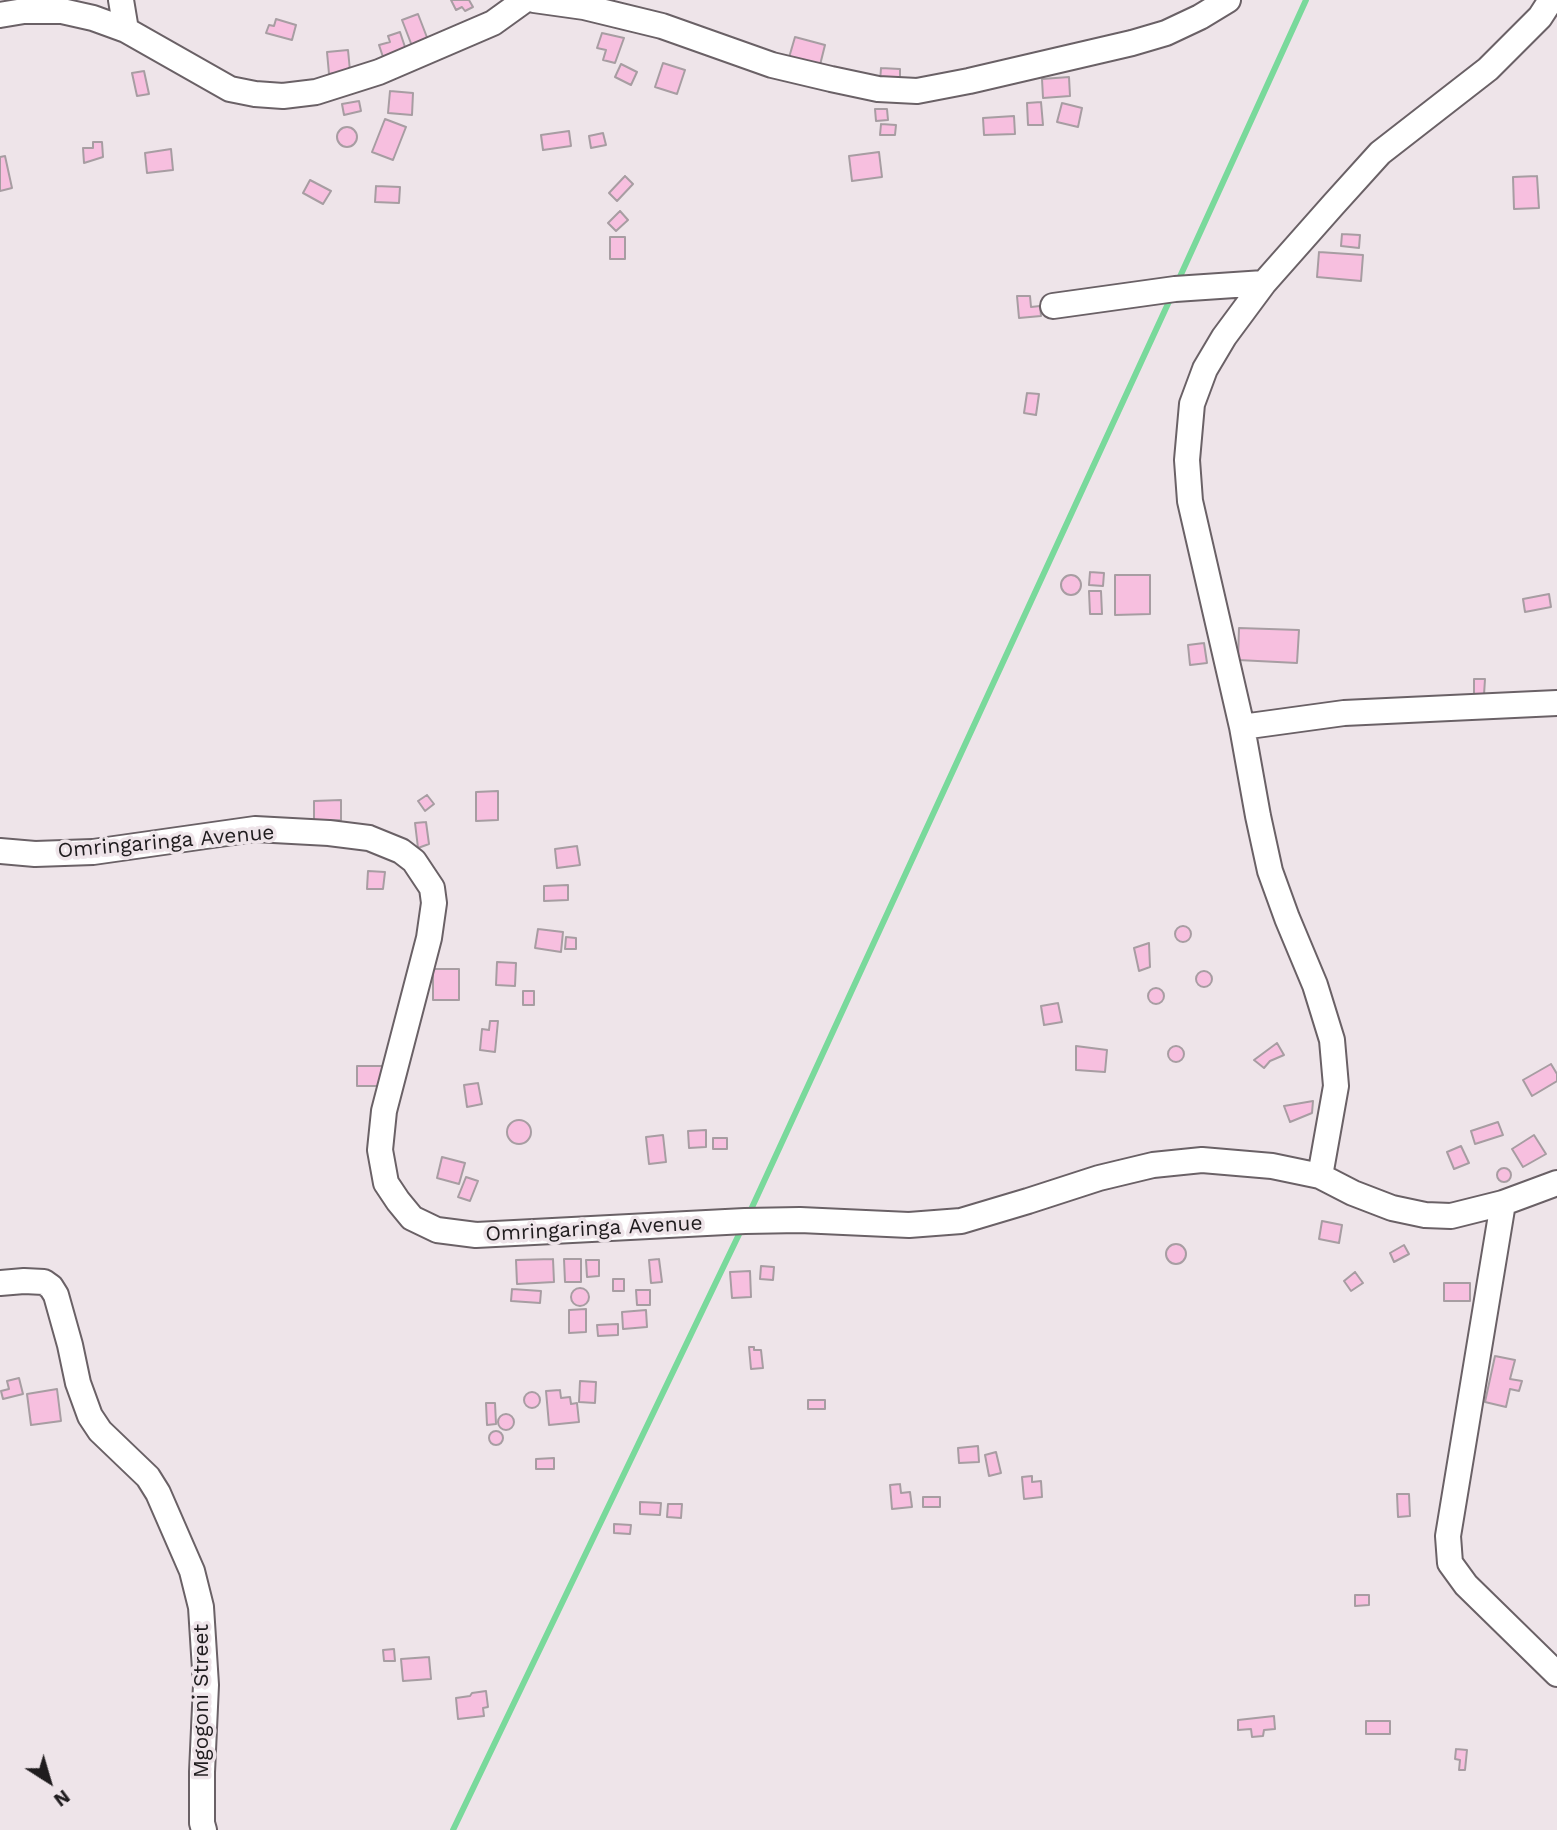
<!DOCTYPE html>
<style>
body{margin:0}
#map{position:relative;width:1557px;height:1830px;overflow:hidden;background:#eee4e9;font-family:"Work Sans",sans-serif}
canvas{display:block}
.north{position:absolute;left:14px;top:1746px;width:70px;height:70px;-webkit-text-stroke:5px #eee4e9;paint-order:stroke;rotate:143deg;font-size:19px;font-weight:700;line-height:28px;text-align:center;color:#1f1c1e}
.north::after{content:'';display:block;margin:auto;width:24px;height:32px;background:#1f1c1e;clip-path:polygon(50% 0,100% 100%,50% 72%,0 100%)}
</style>
<div id="map">
<canvas width="1557" height="1830"></canvas>
<div class="north">N</div>
</div>
<script>
const ctx = document.querySelector('canvas').getContext('2d');
ctx.lineJoin = 'round';
function shape(rows) {
  const path = new Path2D();
  for (const r of rows) {
    if (r.length === 3) {
      path.moveTo(r[0] + r[2], r[1]);
      path.arc(r[0], r[1], r[2], 0, 2 * Math.PI);
      continue;
    }
    path.moveTo(r[0], r[1]);
    for (let i = 2; i < r.length; i += 2) path.lineTo(r[i], r[i + 1]);
  }
  return path;
}
function strokePath(path, color, width, dash) {
  ctx.strokeStyle = color;
  ctx.lineWidth = width;
  ctx.lineCap = dash ? 'butt' : 'round';
  ctx.setLineDash(dash || []);
  ctx.stroke(path);
}
function paint(path, color) {
  ctx.fillStyle = color;
  ctx.fill(path, 'evenodd');
}
function label(font, color, halo, rows, align = 'center') {
  ctx.font = font + ' "Work Sans",sans-serif';
  ctx.lineWidth = 7;
  ctx.setLineDash([]);
  ctx.textBaseline = 'middle';
  ctx.strokeStyle = halo;
  ctx.fillStyle = color;
  for (const [text, x, y, turn = 0] of rows) {
    ctx.save();
    ctx.translate(x, y);
    ctx.rotate((+turn || 0) * Math.PI / 180);
    ctx.textAlign = isNaN(turn) ? turn : align;
    if (halo) ctx.strokeText(text, 0, 0);
    ctx.fillText(text, 0, 0);
    ctx.restore();
  }
}
strokePath(shape([
 [1178,281,1306,0],
 [748,1216,1172,295],
 [453,1830,743,1226]
]), '#79d99b', 6);
const building = shape([
 [451,0,469,0,473,7,465,11,462,7,456,10,451,0],
 [418,14,428,40,412,46,402,20,418,14],
 [276,19,296,25,292,40,266,33,269,25,274,26,276,19],
 [400,32,406,50,383,57,379,45,390,42,388,36,400,32],
 [602,33,624,38,615,63,603,60,606,50,597,48,602,33],
 [795,37,825,45,819,69,788,61,795,37],
 [348,50,350,71,329,74,327,52,348,50],
 [663,63,685,70,677,94,655,87,663,63],
 [621,64,637,72,631,85,615,77,621,64],
 [881,68,900,69,900,82,880,82,881,68],
 [144,71,149,94,137,96,132,73,144,71],
 [1069,77,1070,96,1043,98,1042,79,1069,77],
 [390,91,413,93,412,115,388,113,390,91],
 [359,101,361,111,344,115,342,104,359,101],
 [1041,102,1043,125,1028,125,1027,103,1041,102],
 [1062,103,1082,108,1078,127,1057,122,1062,103],
 [875,109,887,109,888,120,876,121,875,109],
 [1014,116,1015,134,984,135,983,118,1014,116],
 [385,119,406,127,393,160,372,152,385,119],
 [881,124,896,125,895,135,880,135,881,124],
 [347,137,10],
 [569,131,571,146,543,150,541,135,569,131],
 [603,133,606,145,591,148,589,136,603,133],
 [93,142,102,142,103,157,84,163,83,148,93,148,93,142],
 [171,149,173,170,147,173,145,153,171,149],
 [879,152,882,177,852,181,849,156,879,152],
 [5,156,12,188,0,191,0,157,5,156],
 [625,176,633,184,617,201,609,193,625,176],
 [1537,176,1539,208,1514,209,1513,177,1537,176],
 [310,180,331,191,323,204,303,193,310,180],
 [376,186,400,187,399,203,375,202,376,186],
 [620,211,628,220,616,231,608,223,620,211],
 [1342,234,1360,235,1359,248,1341,246,1342,234],
 [610,237,625,237,625,259,610,259,610,237],
 [1319,252,1363,255,1361,281,1317,277,1319,252],
 [1017,296,1030,296,1031,307,1040,306,1041,316,1019,318,1017,296],
 [1027,393,1039,394,1036,415,1024,413,1027,393],
 [1090,572,1104,573,1103,586,1089,585,1090,572],
 [1115,575,1150,575,1150,614,1115,615,1115,575],
 [1071,585,10],
 [1089,591,1101,591,1102,614,1090,614,1089,591],
 [1549,594,1551,607,1525,612,1523,599,1549,594],
 [1239,628,1299,630,1297,663,1238,660,1239,628],
 [1204,643,1207,663,1190,665,1188,645,1204,643],
 [1474,679,1485,679,1484,695,1474,694,1474,679],
 [498,791,498,820,476,821,476,792,498,791],
 [427,795,434,804,425,811,418,801,427,795],
 [341,800,341,820,314,821,314,801,341,800],
 [426,822,429,844,418,848,415,823,426,822],
 [577,846,580,865,557,868,555,849,577,846],
 [368,871,385,872,383,889,367,889,368,871],
 [568,885,568,900,544,901,544,886,568,885],
 [1183,934,8],
 [538,929,563,932,561,952,535,948,538,929],
 [566,937,576,938,576,949,565,949,566,937],
 [1149,943,1150,967,1139,971,1134,948,1149,943],
 [497,962,516,963,515,986,496,985,497,962],
 [433,969,459,969,459,1000,433,1000,433,969],
 [1204,979,8],
 [1156,996,8],
 [523,991,534,991,534,1005,523,1005,523,991],
 [1058,1003,1062,1022,1044,1025,1041,1006,1058,1003],
 [490,1021,498,1021,495,1052,480,1050,482,1029,489,1030,490,1021],
 [1277,1043,1284,1055,1270,1061,1264,1068,1254,1060,1277,1043],
 [1076,1046,1107,1050,1105,1072,1076,1070,1076,1046],
 [1176,1054,8],
 [1551,1064,1557,1074,1557,1081,1532,1096,1523,1080,1551,1064],
 [357,1066,382,1066,382,1086,357,1086,357,1066],
 [478,1083,482,1104,467,1107,464,1085,478,1083],
 [1313,1101,1312,1113,1290,1122,1284,1106,1313,1101],
 [519,1132,12],
 [1498,1122,1503,1135,1475,1144,1471,1131,1498,1122],
 [706,1130,706,1147,689,1148,688,1131,706,1130],
 [663,1135,666,1162,649,1164,646,1137,663,1135],
 [1534,1135,1546,1154,1523,1167,1512,1149,1534,1135],
 [713,1138,727,1138,727,1149,713,1149,713,1138],
 [1461,1146,1469,1163,1454,1169,1447,1152,1461,1146],
 [442,1157,465,1163,459,1184,437,1178,442,1157],
 [1504,1175,7],
 [466,1177,478,1181,470,1201,458,1197,466,1177],
 [1322,1221,1342,1225,1339,1243,1319,1239,1322,1221],
 [1176,1254,10],
 [1404,1245,1409,1254,1394,1262,1390,1253,1404,1245],
 [553,1259,554,1282,517,1284,516,1260,553,1259],
 [564,1259,581,1259,581,1282,565,1282,564,1259],
 [659,1259,662,1282,651,1283,649,1260,659,1259],
 [586,1260,599,1260,599,1276,587,1277,586,1260],
 [761,1266,774,1267,773,1280,760,1279,761,1266],
 [750,1271,751,1297,732,1298,730,1272,750,1271],
 [1355,1272,1363,1283,1351,1291,1344,1281,1355,1272],
 [613,1279,624,1279,624,1291,613,1291,613,1279],
 [1444,1283,1470,1283,1470,1301,1444,1301,1444,1283],
 [580,1297,9],
 [512,1289,541,1291,540,1303,511,1301,512,1289],
 [636,1290,650,1290,650,1305,637,1305,636,1290],
 [586,1309,586,1332,569,1333,569,1310,586,1309],
 [646,1310,647,1327,623,1329,622,1312,646,1310],
 [618,1324,618,1335,598,1336,597,1325,618,1324],
 [749,1347,754,1347,754,1350,761,1350,763,1368,751,1369,749,1347],
 [1495,1356,1515,1360,1510,1379,1522,1381,1519,1391,1510,1389,1506,1407,1485,1402,1495,1356],
 [19,1378,23,1394,3,1399,1,1391,9,1389,7,1381,19,1378],
 [580,1381,596,1382,595,1403,579,1402,580,1381],
 [57,1389,61,1421,31,1425,27,1394,57,1389],
 [560,1390,561,1398,570,1397,571,1404,577,1403,579,1422,549,1425,546,1391,560,1390],
 [532,1400,8],
 [808,1400,825,1400,825,1409,808,1409,808,1400],
 [486,1403,495,1403,496,1424,487,1425,486,1403],
 [506,1422,8],
 [496,1438,7],
 [978,1446,979,1462,959,1463,958,1448,978,1446],
 [996,1452,1001,1473,989,1476,985,1455,996,1452],
 [554,1458,554,1469,536,1469,536,1459,554,1458],
 [1032,1476,1032,1482,1041,1481,1042,1497,1024,1499,1022,1477,1032,1476],
 [900,1484,901,1493,910,1492,912,1507,892,1509,890,1485,900,1484],
 [1397,1494,1409,1494,1410,1516,1398,1517,1397,1494],
 [923,1497,940,1497,940,1507,923,1507,923,1497],
 [640,1502,661,1503,660,1515,640,1514,640,1502],
 [668,1504,682,1504,681,1518,667,1517,668,1504],
 [614,1524,631,1525,630,1534,614,1533,614,1524],
 [1355,1595,1369,1595,1369,1605,1355,1606,1355,1595],
 [394,1649,395,1661,384,1661,383,1650,394,1649],
 [429,1657,431,1679,403,1681,401,1659,429,1657],
 [486,1691,488,1707,483,1708,484,1716,458,1719,456,1698,470,1696,472,1693,486,1691],
 [1274,1716,1275,1729,1264,1730,1263,1736,1252,1737,1251,1729,1238,1730,1238,1720,1274,1716],
 [1366,1721,1390,1721,1390,1734,1366,1734,1366,1721],
 [1456,1749,1467,1750,1465,1770,1459,1770,1460,1760,1455,1759,1456,1749]
]);
paint(building, '#f7bfdf');
strokePath(building, '#a79da2', 2);
const minor = shape([
 [121,0,126,30],
 [534,0,584,7,662,26,772,65,831,79,878,89,917,91,969,81,1132,43,1166,33,1200,17,1228,0],
 [0,15,24,11,62,11,93,18,126,30,230,89,255,94,283,96,316,92,379,72,493,23,525,0],
 [1053,306,1175,289,1264,283],
 [1242,727,1344,713,1557,703],
 [0,851,35,854,93,852,255,829,329,833,369,838,401,851,414,861,432,888,434,903,429,938,384,1111,380,1150,386,1183,398,1201,412,1218,437,1230,476,1235,745,1221,800,1220,909,1225,961,1221,1028,1201,1099,1178,1153,1165,1202,1160,1272,1166,1320,1176,1353,1193,1392,1208,1425,1215,1451,1216,1503,1203,1557,1183],
 [1320,1176,1336,1086,1332,1040,1315,985,1287,918,1270,871,1258,816,1242,727,1190,501,1187,460,1192,404,1205,369,1224,337,1264,283,1333,205,1380,153,1488,69,1540,17,1551,0],
 [1503,1203,1448,1536,1450,1563,1466,1585,1557,1674],
 [0,1283,24,1281,44,1282,51,1287,56,1295,70,1345,78,1383,90,1416,100,1431,148,1477,158,1493,192,1571,201,1607,206,1685,202,1772,202,1823,204,1830]
]);
strokePath(minor, '#6a6166', 28);
strokePath(minor, '#fff', 24);
label('21px', '#1f1c1e', '#eee4e9', [
 ["Omringaringa Avenue",166,842,-5],
 ["Omringaringa Avenue",594,1229,-3],
 ["Mgogoni Street",202,1701,-90]
]);
</script>
